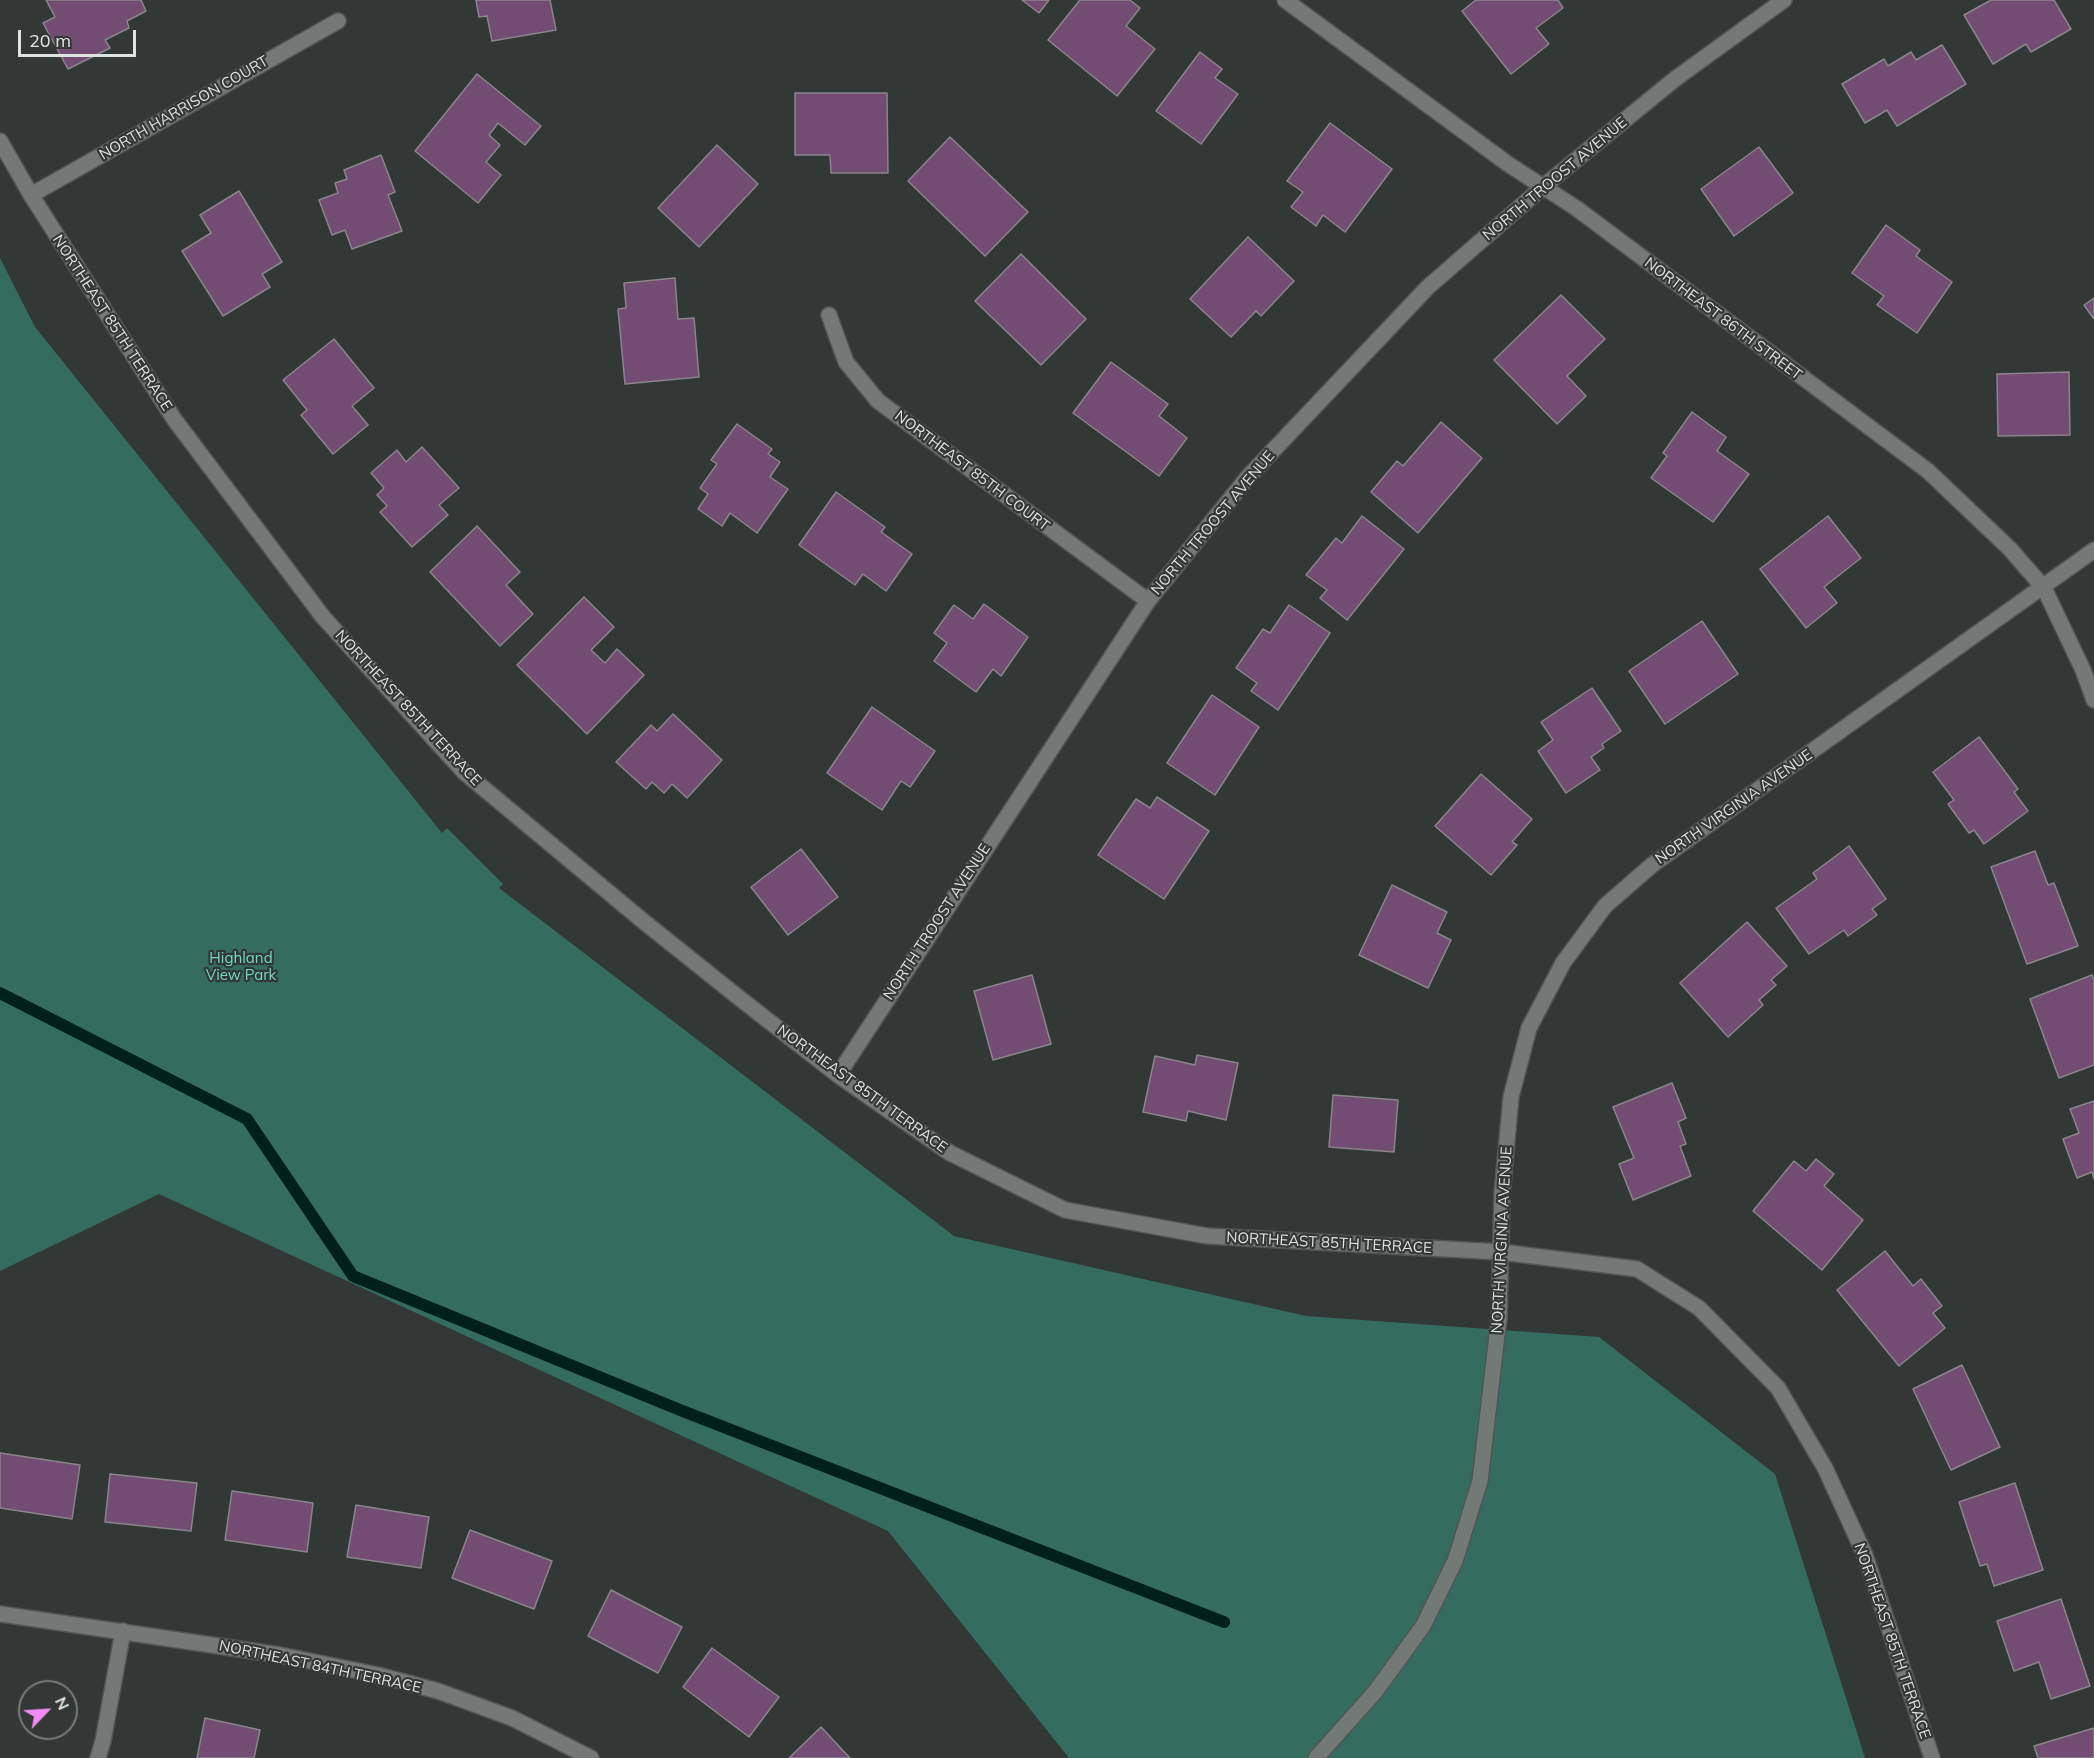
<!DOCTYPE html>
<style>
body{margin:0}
#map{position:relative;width:2094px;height:1758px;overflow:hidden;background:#323836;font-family:Mulish,sans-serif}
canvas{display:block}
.north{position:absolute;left:18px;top:1680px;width:60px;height:60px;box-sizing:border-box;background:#323836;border:2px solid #777c7a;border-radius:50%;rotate:65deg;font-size:16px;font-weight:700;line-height:24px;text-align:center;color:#dee2e1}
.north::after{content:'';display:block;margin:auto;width:21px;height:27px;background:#f28af3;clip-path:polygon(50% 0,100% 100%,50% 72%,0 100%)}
.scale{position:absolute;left:18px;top:30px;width:118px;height:27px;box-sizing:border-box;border:3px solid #dee2e1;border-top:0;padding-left:8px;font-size:18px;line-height:21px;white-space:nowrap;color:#dee2e1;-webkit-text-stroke:4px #323836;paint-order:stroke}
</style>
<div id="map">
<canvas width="2094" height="1758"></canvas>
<div class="north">N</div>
<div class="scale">20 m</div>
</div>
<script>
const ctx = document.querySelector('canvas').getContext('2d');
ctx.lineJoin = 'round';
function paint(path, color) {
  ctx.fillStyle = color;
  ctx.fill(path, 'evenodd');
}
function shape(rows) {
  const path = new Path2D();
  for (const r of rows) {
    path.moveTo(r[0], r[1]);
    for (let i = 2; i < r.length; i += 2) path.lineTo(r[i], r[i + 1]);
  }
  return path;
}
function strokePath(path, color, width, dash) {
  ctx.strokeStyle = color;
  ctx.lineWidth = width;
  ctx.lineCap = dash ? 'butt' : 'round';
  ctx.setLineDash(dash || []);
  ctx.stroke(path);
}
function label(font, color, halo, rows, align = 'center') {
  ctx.font = font + ' Mulish,sans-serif';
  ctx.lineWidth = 4.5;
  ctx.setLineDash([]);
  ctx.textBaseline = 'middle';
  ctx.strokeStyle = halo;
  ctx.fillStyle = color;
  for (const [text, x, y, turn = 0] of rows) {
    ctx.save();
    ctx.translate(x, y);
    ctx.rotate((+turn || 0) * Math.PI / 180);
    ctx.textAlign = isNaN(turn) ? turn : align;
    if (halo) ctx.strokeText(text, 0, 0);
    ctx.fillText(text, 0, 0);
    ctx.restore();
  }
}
paint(shape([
 [0,258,35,327,442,833,447,828,503,884,499,888,954,1236,1306,1316,1599,1337,1775,1474,1865,1758,1069,1758,888,1531,159,1194,0,1271]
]), '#346d5f');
strokePath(shape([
 [0,993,247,1119,353,1276,680,1410,1224,1622]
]), '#00211a', 12);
const building = shape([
 [46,0,141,0,146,11,127,21,129,28,105,40,110,48,68,69,43,23,55,17,46,0],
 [476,0,550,0,556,30,492,41,487,16,479,17,476,0],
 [1022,0,1049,0,1039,13,1022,0],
 [1080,0,1130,0,1140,8,1126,26,1155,49,1117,96,1048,40,1080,0],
 [1476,0,1558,0,1563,8,1536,28,1549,44,1511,74,1462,11,1476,0],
 [1991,0,2054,0,2071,29,2031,52,2026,44,1993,64,1964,15,1991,0],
 [1942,45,1966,84,1897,126,1887,110,1865,123,1842,84,1884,59,1888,66,1911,52,1916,60,1942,45],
 [1200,52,1222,69,1215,78,1238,94,1201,144,1156,111,1200,52],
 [477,74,541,126,525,145,498,123,489,135,500,145,486,162,501,175,478,203,415,151,477,74],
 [795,93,887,93,888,173,831,173,830,155,795,155,795,93],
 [1330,123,1392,169,1345,232,1323,215,1316,226,1291,207,1303,192,1287,181,1330,123],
 [950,137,1028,212,985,256,908,181,950,137],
 [717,145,758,184,699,247,658,208,717,145],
 [1759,147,1793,193,1734,236,1701,189,1759,147],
 [381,155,395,192,388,195,402,231,352,249,345,230,332,235,319,200,338,193,335,183,347,179,344,170,381,155],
 [239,191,282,262,262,274,270,287,223,316,182,251,211,233,200,215,239,191],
 [1886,225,1920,250,1916,256,1952,282,1917,333,1877,305,1884,296,1852,273,1886,225],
 [1248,237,1294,281,1261,316,1256,311,1231,337,1190,299,1248,237],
 [1021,254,1086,319,1041,365,975,301,1021,254],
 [675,278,678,319,694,318,699,377,625,384,618,309,626,308,624,283,675,278],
 [1561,295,1605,339,1567,376,1586,396,1557,424,1494,360,1561,295],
 [2094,298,2094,319,2084,305,2094,298],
 [334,339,374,388,352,406,368,425,333,454,301,415,307,410,283,380,334,339],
 [1111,362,1168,404,1159,416,1187,438,1159,476,1073,413,1111,362],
 [2069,372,2070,435,1998,436,1997,374,2069,372],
 [1692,412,1726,437,1717,451,1749,474,1713,522,1651,478,1667,456,1663,453,1692,412],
 [1441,422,1482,458,1418,533,1371,492,1397,461,1403,466,1441,422],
 [737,424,772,449,768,454,780,462,770,477,788,489,757,533,730,513,722,526,698,509,708,494,700,488,717,464,711,460,737,424],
 [422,447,459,488,439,505,448,515,412,547,380,512,387,506,377,495,384,488,371,473,397,450,406,462,422,447],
 [836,492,885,527,881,532,912,554,886,591,863,574,855,585,799,545,836,492],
 [1362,516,1404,549,1347,620,1320,598,1327,590,1306,575,1336,538,1342,543,1362,516],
 [1828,516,1861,558,1824,587,1837,603,1806,628,1760,569,1828,516],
 [477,526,520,572,506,585,533,614,500,646,430,572,477,526],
 [584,597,614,627,591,650,605,663,617,649,644,675,587,734,517,665,584,597],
 [984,604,1028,637,1001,676,993,669,976,692,934,661,947,643,934,633,954,605,973,619,984,604],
 [1289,605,1330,633,1278,710,1251,691,1257,683,1236,668,1263,629,1270,633,1289,605],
 [1702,621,1738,674,1665,724,1629,671,1702,621],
 [1592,688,1621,731,1602,744,1604,748,1591,757,1600,770,1566,793,1538,751,1553,740,1541,722,1592,688],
 [1212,695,1259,727,1215,795,1167,763,1212,695],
 [872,707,935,751,910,787,901,781,882,810,827,773,872,707],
 [673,714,722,760,687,798,672,784,664,793,652,782,646,789,616,762,651,725,657,731,673,714],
 [1979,737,2018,789,2014,792,2028,811,1984,844,1974,830,1969,833,1948,804,1954,800,1933,772,1979,737],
 [1481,774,1532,819,1512,842,1517,845,1491,875,1435,826,1481,774],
 [1157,797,1209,831,1164,899,1098,855,1136,799,1150,808,1157,797],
 [1849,846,1886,899,1872,909,1877,915,1848,936,1844,930,1809,954,1776,908,1817,879,1813,873,1849,846],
 [801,849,838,897,788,935,751,887,801,849],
 [2035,851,2048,885,2054,883,2078,946,2027,964,1991,867,2035,851],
 [1392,885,1447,912,1437,933,1451,940,1428,988,1359,955,1392,885],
 [1747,922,1787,966,1771,980,1776,985,1759,1000,1763,1005,1728,1037,1680,983,1747,922],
 [1032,975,1051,1044,993,1060,974,991,1032,975],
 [2092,975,2094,980,2094,1065,2059,1078,2030,999,2092,975],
 [1197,1055,1238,1063,1226,1120,1188,1111,1186,1121,1143,1112,1155,1056,1195,1065,1197,1055],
 [1672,1083,1686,1118,1678,1122,1686,1144,1680,1146,1691,1176,1633,1200,1619,1164,1634,1158,1613,1107,1672,1083],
 [1333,1095,1398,1100,1394,1152,1329,1147,1333,1095],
 [2094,1101,2094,1179,2092,1172,2077,1178,2063,1139,2079,1133,2070,1109,2094,1101],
 [1816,1159,1834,1174,1824,1186,1863,1220,1822,1270,1753,1211,1794,1161,1806,1171,1816,1159],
 [1885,1251,1913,1286,1921,1279,1942,1306,1933,1313,1945,1328,1899,1366,1837,1290,1885,1251],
 [1962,1365,2000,1447,1951,1470,1913,1389,1962,1365],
 [0,1453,80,1465,72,1519,0,1508,0,1453],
 [110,1474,197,1483,191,1531,105,1522,110,1474],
 [2015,1483,2043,1570,1994,1586,1987,1564,1980,1566,1959,1502,2015,1483],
 [232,1491,313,1503,307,1552,225,1540,232,1491],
 [356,1505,429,1517,421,1568,347,1557,356,1505],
 [470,1530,552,1561,534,1609,452,1578,470,1530],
 [611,1590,682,1627,658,1673,588,1636,611,1590],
 [2061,1599,2090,1686,2051,1699,2039,1662,2014,1671,1997,1621,2061,1599],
 [712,1648,779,1697,749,1737,683,1687,712,1648],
 [205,1718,260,1730,254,1758,197,1758,205,1718],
 [821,1727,850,1758,789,1758,821,1727],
 [2094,1728,2094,1758,2038,1758,2034,1746,2094,1728]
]);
paint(building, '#724c72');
strokePath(building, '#8a858a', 1.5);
const minor = shape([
 [1285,0,1508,164,1576,208,1928,471,2010,549,2044,588,2083,670,2094,700],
 [0,141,31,195,174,419,323,617,464,772,643,921,738,997,838,1075,950,1153,1065,1210,1207,1236,1501,1252,1637,1269,1699,1308,1778,1388,1825,1468,1865,1555,1932,1758],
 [31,195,338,21],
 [829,315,846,362,878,401,1148,601],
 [838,1075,1148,601,1248,477,1428,287,1544,186,1675,79,1784,0],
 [0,1614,280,1655,378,1675,438,1691,512,1718,591,1758],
 [98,1758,103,1741,123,1631],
 [1316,1758,1375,1692,1423,1626,1455,1561,1480,1481,1499,1318,1502,1194,1511,1097,1529,1028,1563,963,1605,906,1652,865,2094,550]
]);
strokePath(minor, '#515655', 18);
strokePath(minor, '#727977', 15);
label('15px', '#dee2e1', '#323836', [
 ["NORTH HARRISON COURT",184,108,-30],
 ["NORTH TROOST AVENUE",1555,179,-40],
 ["NORTHEAST 86TH STREET",1723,319,37],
 ["NORTHEAST 85TH TERRACE",112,323,57],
 ["NORTHEAST 85TH COURT",972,471,37],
 ["NORTH TROOST AVENUE",1213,523,-50],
 ["NORTHEAST 85TH TERRACE",408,708,47],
 ["NORTH VIRGINIA AVENUE",1734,807,-35],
 ["NORTH TROOST AVENUE",937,922,-57],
 ["NORTHEAST 85TH TERRACE",862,1089,36],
 ["NORTH VIRGINIA AVENUE",1502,1240,-87],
 ["NORTHEAST 85TH TERRACE",1329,1243,3],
 ["NORTHEAST 85TH TERRACE",1892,1641,71],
 ["NORTHEAST 84TH TERRACE",320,1667,12]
]);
label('15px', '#71dac0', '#323836', [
 ["Highland",241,958],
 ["View Park",241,975]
]);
</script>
